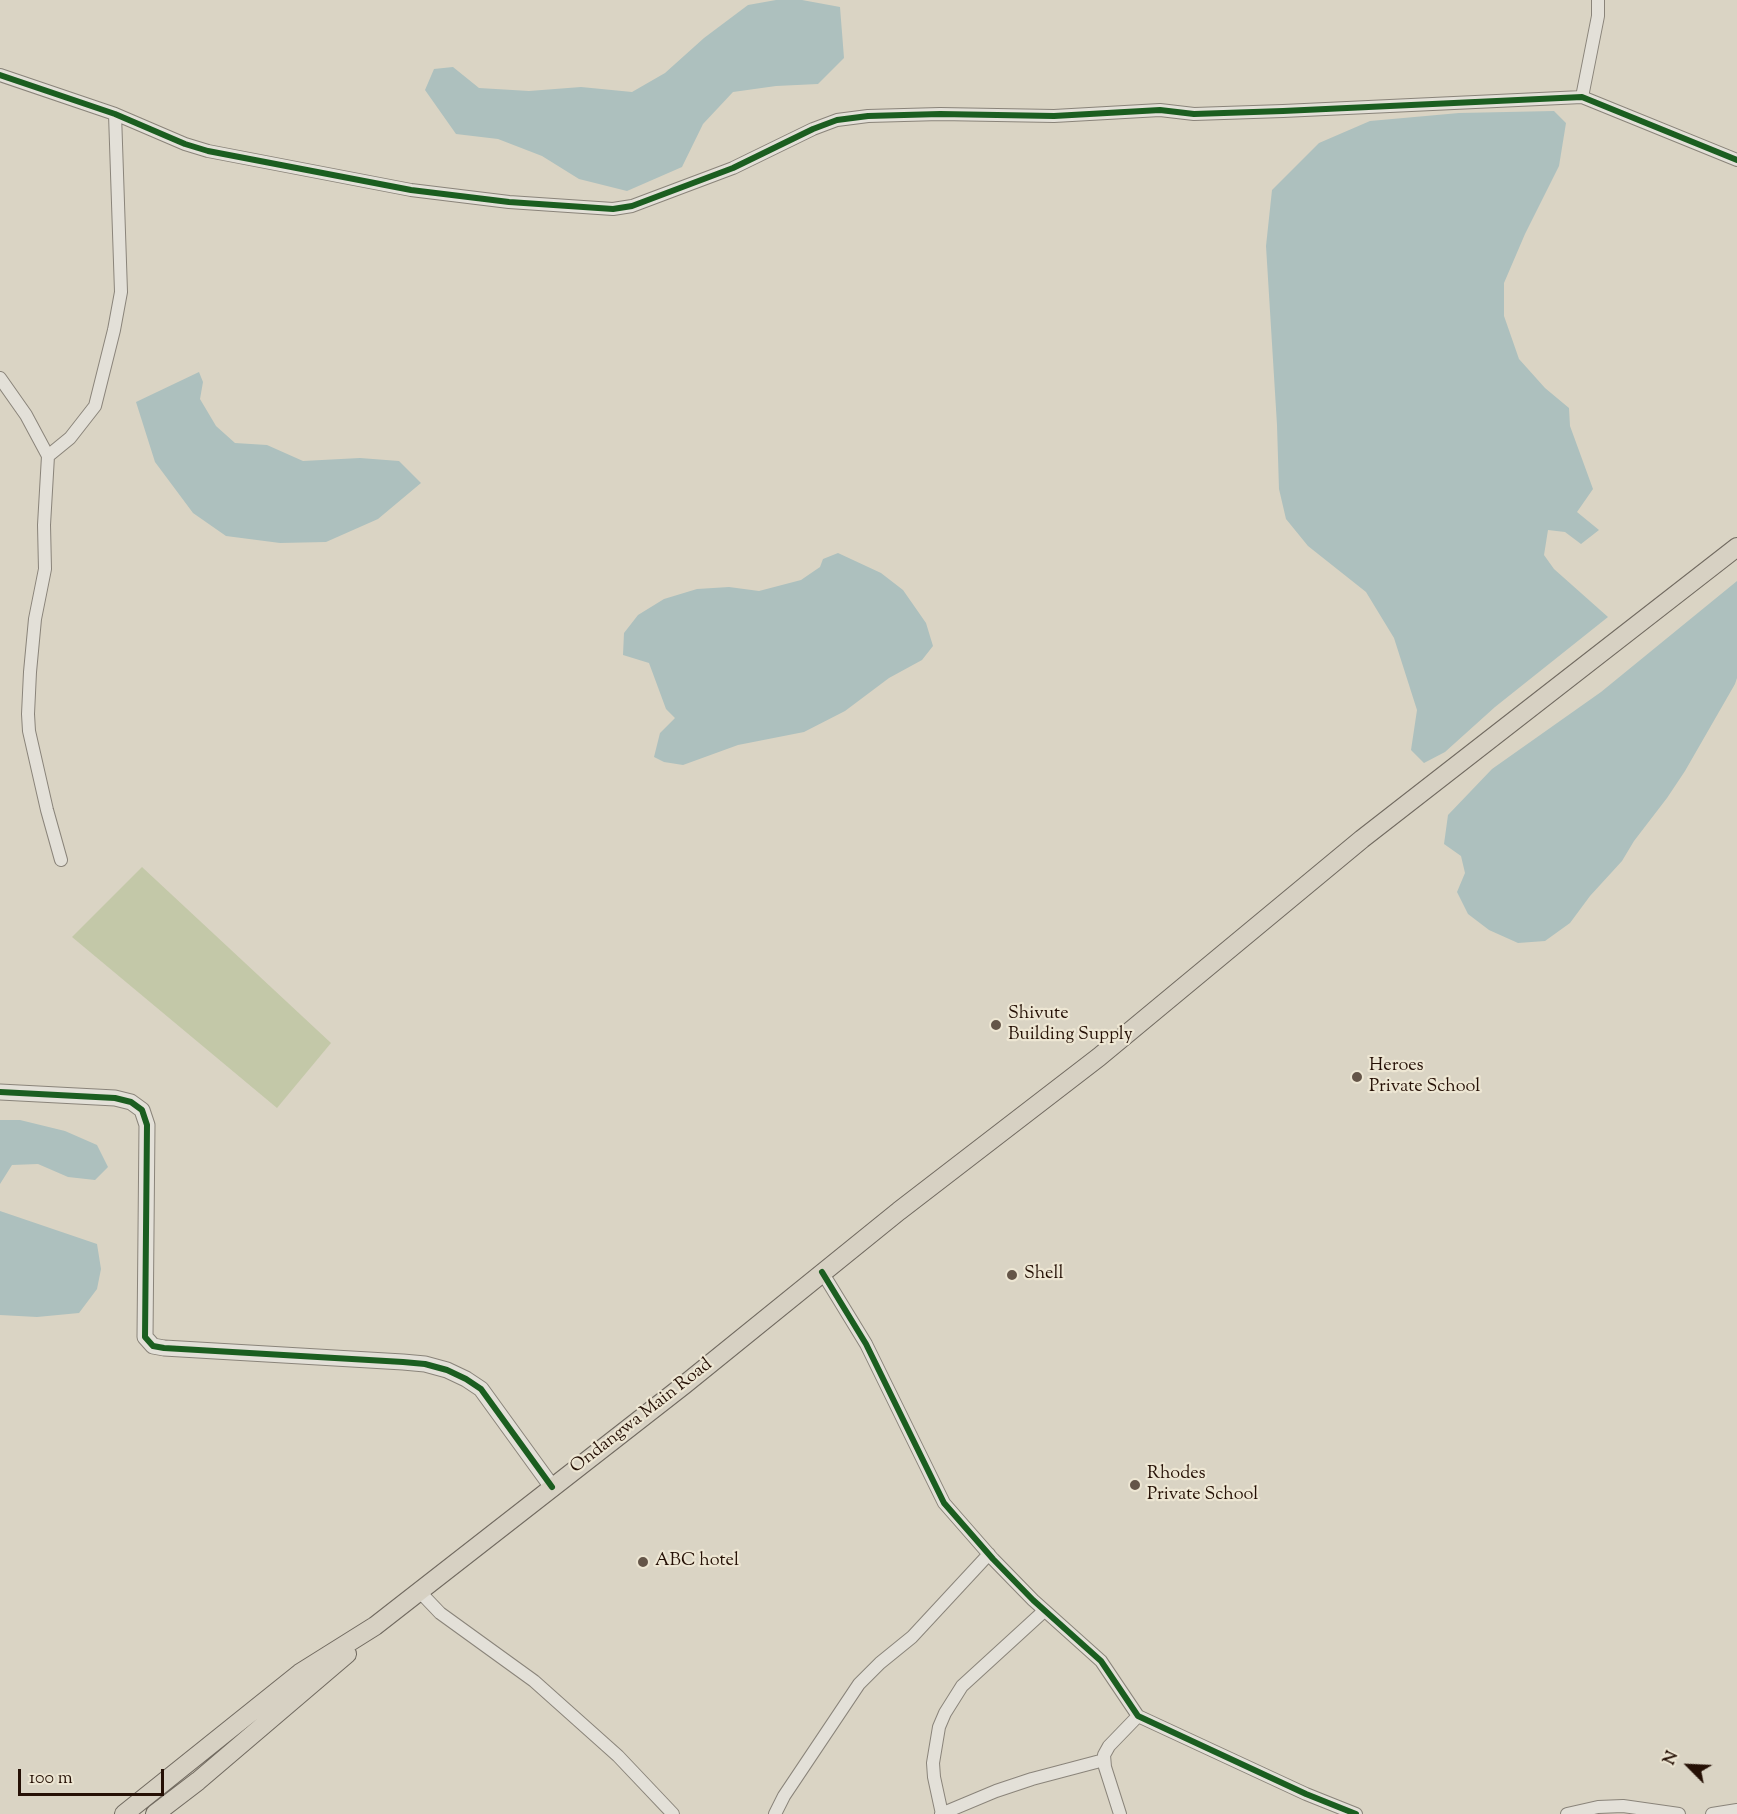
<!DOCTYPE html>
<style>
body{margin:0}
#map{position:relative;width:1737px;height:1814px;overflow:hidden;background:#dad4c4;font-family:"Sorts Mill Goudy",serif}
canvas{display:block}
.north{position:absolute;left:1659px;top:1736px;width:60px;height:60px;-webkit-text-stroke:4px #ede6d3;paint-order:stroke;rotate:294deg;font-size:16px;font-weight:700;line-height:24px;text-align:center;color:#251005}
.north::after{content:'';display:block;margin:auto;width:21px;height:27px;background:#251005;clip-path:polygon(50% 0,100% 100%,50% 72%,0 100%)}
.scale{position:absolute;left:18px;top:1769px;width:146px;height:27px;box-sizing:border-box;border:3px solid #251005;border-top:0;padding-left:8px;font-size:18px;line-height:21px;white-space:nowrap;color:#251005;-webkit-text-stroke:4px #ede6d3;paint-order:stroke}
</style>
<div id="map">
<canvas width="1737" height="1814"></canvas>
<div class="north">N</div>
<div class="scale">100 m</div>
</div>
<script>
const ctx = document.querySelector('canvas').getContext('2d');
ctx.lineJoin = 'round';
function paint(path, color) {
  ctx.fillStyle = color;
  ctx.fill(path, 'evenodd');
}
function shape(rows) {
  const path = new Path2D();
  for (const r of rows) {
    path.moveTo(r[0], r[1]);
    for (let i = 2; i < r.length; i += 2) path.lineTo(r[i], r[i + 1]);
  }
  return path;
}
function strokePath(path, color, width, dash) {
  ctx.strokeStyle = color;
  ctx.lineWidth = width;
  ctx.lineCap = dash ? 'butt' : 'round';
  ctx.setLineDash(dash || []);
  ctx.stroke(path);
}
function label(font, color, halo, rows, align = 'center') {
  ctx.font = font + ' "Sorts Mill Goudy",serif';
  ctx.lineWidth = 4.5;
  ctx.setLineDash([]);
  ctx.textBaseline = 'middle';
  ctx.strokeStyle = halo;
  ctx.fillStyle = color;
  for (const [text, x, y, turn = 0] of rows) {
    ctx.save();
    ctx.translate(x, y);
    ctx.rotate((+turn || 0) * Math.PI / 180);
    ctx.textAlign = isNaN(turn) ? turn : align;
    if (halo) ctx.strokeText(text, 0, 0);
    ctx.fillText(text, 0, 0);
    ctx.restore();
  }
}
paint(shape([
 [142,867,331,1043,277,1108,72,937]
]), '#c3c8a8');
paint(shape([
 [776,0,802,0,840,7,844,58,818,84,776,86,733,92,703,124,682,167,627,191,579,179,542,156,498,139,456,134,425,90,434,69,453,67,479,88,529,91,581,87,632,92,665,73,704,38,748,5],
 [1554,111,1566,123,1559,166,1525,234,1504,283,1504,316,1519,359,1545,388,1569,408,1570,426,1593,489,1577,512,1599,530,1581,544,1565,532,1548,530,1544,555,1554,569,1608,617,1495,707,1445,752,1424,763,1411,750,1417,710,1394,638,1366,592,1308,546,1286,519,1279,489,1277,425,1266,246,1272,190,1319,143,1370,121,1459,113],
 [199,372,203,382,200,399,216,426,235,443,267,445,303,461,360,458,399,461,421,483,378,519,326,542,280,543,226,536,193,513,155,462,136,402],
 [838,553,881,573,903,590,926,623,933,646,922,660,889,678,845,711,804,732,738,745,683,765,664,762,654,757,660,733,675,718,666,709,649,663,623,655,624,633,638,615,664,599,697,589,729,587,759,591,801,580,820,567,823,559],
 [1737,581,1737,678,1735,684,1685,771,1667,798,1634,841,1622,861,1590,896,1570,923,1545,941,1518,943,1489,930,1468,914,1457,892,1465,873,1461,856,1444,844,1448,815,1492,769,1601,692],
 [0,1120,20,1120,65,1131,97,1145,108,1167,95,1180,68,1177,38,1164,12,1165,0,1184],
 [0,1211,97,1244,101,1269,97,1289,79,1313,37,1317,0,1315]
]), '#adc0be');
const minor = shape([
 [0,75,115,114,185,144,208,151,411,190,509,202,613,209,632,206,733,168,813,129,837,120,868,116,940,114,1054,116,1160,110,1194,114,1283,111,1582,97,1737,160],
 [1582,97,1598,16,1598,0],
 [0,378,26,415,48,456,44,525,45,569,35,619,30,672,28,714,29,731,47,810,61,860],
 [48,456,70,438,95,406,114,330,121,292,115,114],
 [822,1272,866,1344,944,1503,993,1559,1033,1600,1101,1661,1138,1716,1306,1794,1356,1814],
 [419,1591,440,1613,534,1681,618,1756,673,1814],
 [775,1814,784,1796,859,1684,880,1663,912,1637,989,1554],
 [941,1814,996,1791,1032,1779,1104,1760],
 [942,1814,934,1777,933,1763,939,1727,945,1713,962,1686,1044,1611],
 [1120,1814,1105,1767,1104,1755,1109,1746,1138,1716],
 [1567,1814,1598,1807,1623,1806,1679,1814],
 [1712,1814,1737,1810]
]);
const tertiary = shape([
 [0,1092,115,1098,131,1102,142,1110,147,1125,145,1337,153,1346,164,1348,403,1362,425,1364,447,1370,466,1379,481,1389,552,1487]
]);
const primary = shape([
 [124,1814,300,1673,375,1626,684,1385,899,1211,1099,1057,1362,839,1737,547],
 [155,1814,198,1781,347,1654]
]);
strokePath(minor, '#8a847a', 14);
strokePath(tertiary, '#8a847a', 17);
strokePath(primary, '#716a60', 20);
strokePath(minor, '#e3e0d8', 12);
strokePath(tertiary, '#e3e0d8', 15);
strokePath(primary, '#d7d1c3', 18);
strokePath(shape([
 [0,75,115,114,185,144,208,151,411,190,509,202,613,209,632,206,733,168,813,129,837,120,868,116,940,114,1054,116,1160,110,1194,114,1283,111,1582,97,1737,160],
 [0,1092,115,1098,131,1102,142,1110,147,1125,145,1337,153,1346,164,1348,403,1362,425,1364,447,1370,466,1379,481,1389,552,1487],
 [822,1272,866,1344,944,1503,993,1559,1033,1600,1101,1661,1138,1716,1306,1794,1356,1814]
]), '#1b5e20', 6);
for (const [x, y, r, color] of [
 [996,1025,6,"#645548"],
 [1357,1077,6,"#645548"],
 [1012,1275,6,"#645548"],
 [1135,1485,6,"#645548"],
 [643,1562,6,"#645548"]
]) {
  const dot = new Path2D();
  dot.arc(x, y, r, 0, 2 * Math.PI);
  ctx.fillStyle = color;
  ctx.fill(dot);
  strokePath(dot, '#ede6d3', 2);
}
label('18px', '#251005', '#ede6d3', [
 ["Shivute",1008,1015],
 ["Building Supply",1008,1036],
 ["Heroes",1369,1067],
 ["Private School",1369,1088],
 ["Shell",1024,1275],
 ["Rhodes",1147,1475],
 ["Private School",1147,1496],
 ["ABC hotel",655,1562]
], 'left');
label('18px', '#251005', '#ede6d3', [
 ["Ondangwa Main Road",642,1417,-38]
]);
</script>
